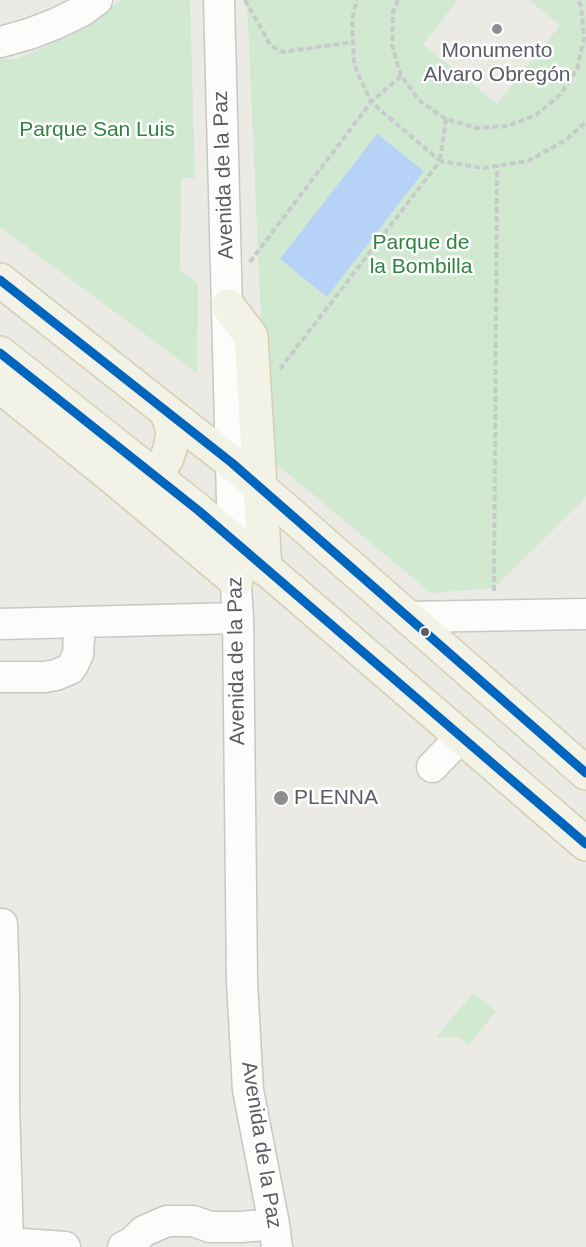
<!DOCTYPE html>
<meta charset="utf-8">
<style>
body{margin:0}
canvas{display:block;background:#ebeae4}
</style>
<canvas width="586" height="1247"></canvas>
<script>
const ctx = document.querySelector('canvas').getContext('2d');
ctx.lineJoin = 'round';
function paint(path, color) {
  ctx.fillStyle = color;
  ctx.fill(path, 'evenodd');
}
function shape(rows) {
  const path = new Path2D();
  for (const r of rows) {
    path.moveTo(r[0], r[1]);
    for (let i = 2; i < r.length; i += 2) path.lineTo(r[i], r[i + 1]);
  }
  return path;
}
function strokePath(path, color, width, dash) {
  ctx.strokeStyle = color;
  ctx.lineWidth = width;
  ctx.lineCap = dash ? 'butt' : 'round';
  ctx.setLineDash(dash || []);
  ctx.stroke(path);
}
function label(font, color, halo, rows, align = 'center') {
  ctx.font = font + ' Helvetica,sans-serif';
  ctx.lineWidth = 5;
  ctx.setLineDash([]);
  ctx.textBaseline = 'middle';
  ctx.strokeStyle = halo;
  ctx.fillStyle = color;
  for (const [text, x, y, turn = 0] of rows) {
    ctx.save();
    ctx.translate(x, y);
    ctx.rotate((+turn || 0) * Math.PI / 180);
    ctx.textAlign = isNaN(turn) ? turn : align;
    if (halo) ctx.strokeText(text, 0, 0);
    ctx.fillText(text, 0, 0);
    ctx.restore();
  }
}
paint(shape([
 [121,0,190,0,195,178,181,178,180,270,198,284,197,373,0,227,0,59,17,59,75,33],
 [247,0,458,0,423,44,497,104,560,25,529,0,586,0,586,495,582,501,494,588,431,593,267,456],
 [473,993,496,1011,469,1045,458,1037,436,1037]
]), '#d1e8d1');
paint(shape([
 [377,134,424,171,327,297,280,259]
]), '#b6d3f7');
const minor = shape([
 [219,0,233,540,238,618,242,982,248,1090,274,1224,277,1247],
 [0,42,29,34,55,24,82,11,97,0],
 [406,617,586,614],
 [0,624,238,618],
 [0,677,44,677,56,675,70,669,73,665,78,654,80,622],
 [432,767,461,737],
 [2,924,4,990,4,1103],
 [0,1103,4,1103,8,1243,65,1247],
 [123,1247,131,1243,144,1231,167,1221,193,1221,210,1227,241,1227,274,1224]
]);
const major = shape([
 [0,280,232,463,586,773],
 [228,306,251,336,265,569],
 [0,353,199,511,586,844],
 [0,386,116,480,236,581],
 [138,484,146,484,156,476,167,458,171,445,173,431,167,412]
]);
strokePath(minor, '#c7c8c6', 33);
strokePath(major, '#d4cfb1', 36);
strokePath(shape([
 [245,0,271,46,283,52,353,42],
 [398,0,393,12,392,45,401,76,421,102,446,119,476,128,507,126,536,115,560,95,577,69,584,38,581,7,578,0],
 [401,76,371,102,440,161],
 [440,160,446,119],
 [250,262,371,102,354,64,352,20,357,0],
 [280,369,440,161,484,168,528,161,566,140,586,122],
 [494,591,497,166]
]), '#c7ccca', 4, [6, 3]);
strokePath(minor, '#fcfcfb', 30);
strokePath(major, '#f2f2e7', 33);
strokePath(shape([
 [0,280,232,463,586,773],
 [0,353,199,511,586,844]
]), '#0065bd', 9);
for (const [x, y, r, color] of [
 [497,29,6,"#8d8e90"],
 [425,632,5,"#5a5d63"],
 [281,798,8,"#8d8e90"]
]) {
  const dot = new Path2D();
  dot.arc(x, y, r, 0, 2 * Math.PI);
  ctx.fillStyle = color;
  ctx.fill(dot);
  strokePath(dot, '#fff', 2);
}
label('21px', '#5a5d63', '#fff', [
 ["Monumento",497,51],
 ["Alvaro Obregón",497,75],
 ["PLENNA",294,798,"left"]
]);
label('21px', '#308440', '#fff', [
 ["Parque San Luis",97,130],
 ["Parque de",421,243],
 ["la Bombilla",421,267]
]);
label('21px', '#5a5d63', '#fff', [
 ["Avenida de la Paz",224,175,-92],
 ["Avenida de la Paz",237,661,-91],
 ["Avenida de la Paz",261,1145,81]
]);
</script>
